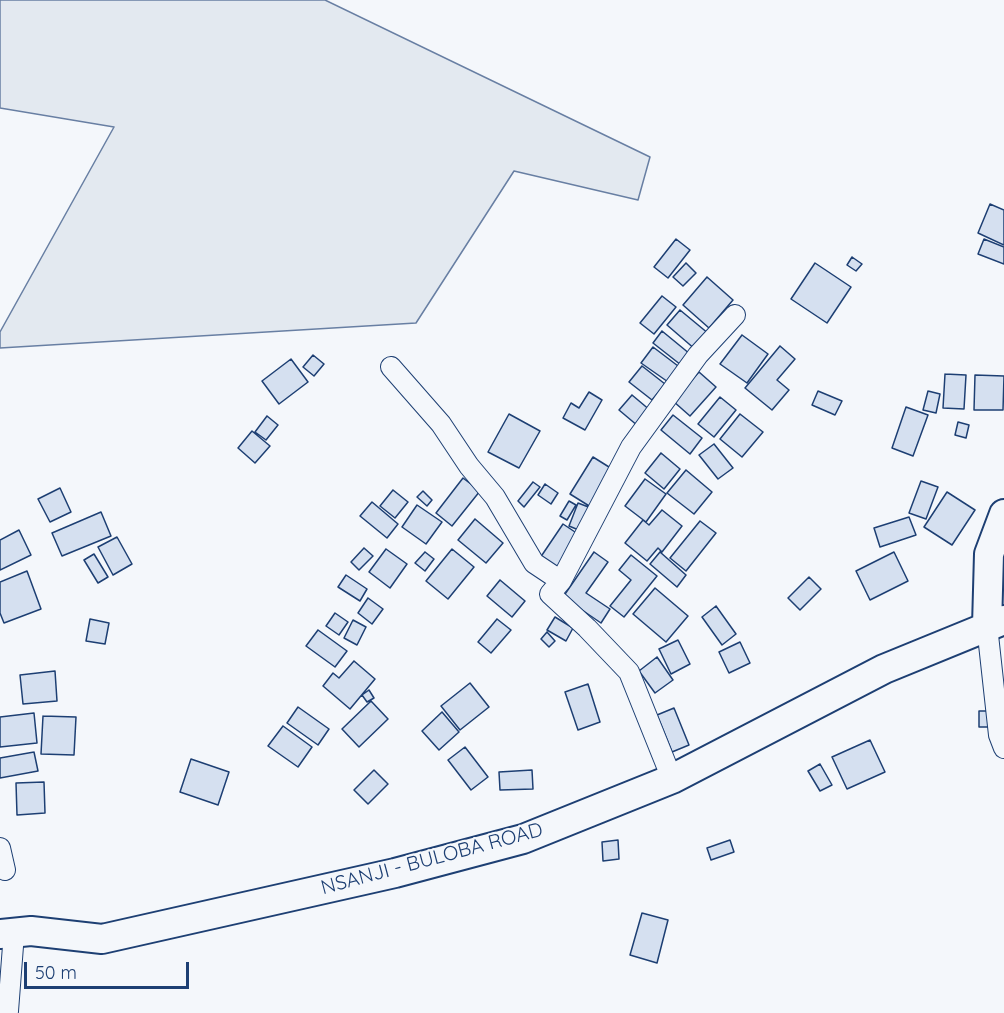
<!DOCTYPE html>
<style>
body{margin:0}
#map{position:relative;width:1004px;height:1013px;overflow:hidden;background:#f4f7fb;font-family:Quicksand,sans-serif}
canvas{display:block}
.scale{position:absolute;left:24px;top:962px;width:165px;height:27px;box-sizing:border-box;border:3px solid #1d3f73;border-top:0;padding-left:8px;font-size:18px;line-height:21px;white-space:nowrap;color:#1d3f73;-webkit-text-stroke:4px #f4f7fb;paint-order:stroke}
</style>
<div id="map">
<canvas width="1004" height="1013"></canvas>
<div class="scale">50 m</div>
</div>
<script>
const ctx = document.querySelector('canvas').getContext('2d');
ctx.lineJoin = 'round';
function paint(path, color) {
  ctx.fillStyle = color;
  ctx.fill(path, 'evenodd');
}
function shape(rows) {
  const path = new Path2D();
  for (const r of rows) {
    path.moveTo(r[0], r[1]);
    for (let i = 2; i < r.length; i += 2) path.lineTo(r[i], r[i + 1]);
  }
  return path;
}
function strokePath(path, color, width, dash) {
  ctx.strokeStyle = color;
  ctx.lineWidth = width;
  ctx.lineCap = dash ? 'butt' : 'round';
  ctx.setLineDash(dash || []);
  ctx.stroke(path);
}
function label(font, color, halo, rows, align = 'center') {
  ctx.font = font + ' Quicksand,sans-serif';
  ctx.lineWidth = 4.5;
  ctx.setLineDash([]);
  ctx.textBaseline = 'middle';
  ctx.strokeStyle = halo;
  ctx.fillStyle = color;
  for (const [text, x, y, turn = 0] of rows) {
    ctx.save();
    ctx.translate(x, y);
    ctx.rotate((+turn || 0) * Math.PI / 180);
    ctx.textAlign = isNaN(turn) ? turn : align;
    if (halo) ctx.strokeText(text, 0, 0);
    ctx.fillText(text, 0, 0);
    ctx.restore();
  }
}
const green = shape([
 [0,0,325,0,650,157,638,200,514,171,416,323,0,348,0,332,114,127,0,108,0,0]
]);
paint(green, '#e3e9f0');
strokePath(green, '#687fa3', 1.5);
const building = shape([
 [990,204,1004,210,1004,245,978,233,990,204],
 [676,239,690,250,668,278,654,267,676,239],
 [984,239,1004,247,1004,264,978,254,984,239],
 [852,257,862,264,856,271,847,265,852,257],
 [686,263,696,273,683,286,673,277,686,263],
 [815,263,851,287,827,323,791,299,815,263],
 [707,277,733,300,709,328,683,305,707,277],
 [662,296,676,307,654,334,640,323,662,296],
 [680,310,709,334,696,350,667,325,680,310],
 [662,331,690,354,681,365,653,343,662,331],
 [742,335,768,354,747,383,720,364,742,335],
 [780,346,795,359,777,380,789,390,772,410,745,388,780,346],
 [653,347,682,369,671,384,641,363,653,347],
 [313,355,324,364,314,376,303,367,313,355],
 [291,359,308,382,279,404,262,381,291,359],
 [642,366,665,384,652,400,629,382,642,366],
 [699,372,716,387,690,416,673,401,699,372],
 [945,374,966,375,964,409,943,408,945,374],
 [975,375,1004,376,1003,410,974,410,975,375],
 [818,391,842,401,835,415,812,405,818,391],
 [928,391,940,394,936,413,923,410,928,391],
 [589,392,602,400,585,430,563,418,571,403,579,408,589,392],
 [632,395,651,411,638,426,619,410,632,395],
 [720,397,736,410,714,437,698,424,720,397],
 [906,407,928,415,913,456,892,448,906,407],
 [509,414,540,431,519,468,488,452,509,414],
 [740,414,763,432,742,457,720,439,740,414],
 [673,415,702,438,690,454,661,430,673,415],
 [267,416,278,425,266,440,255,432,267,416],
 [958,422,969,425,966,438,955,435,958,422],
 [252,431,270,446,255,463,238,448,252,431],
 [714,444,733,468,718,479,699,455,714,444],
 [661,453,680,469,664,489,645,473,661,453],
 [593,457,617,472,594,509,570,494,593,457],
 [686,470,712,492,694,514,667,493,686,470],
 [463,478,480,491,452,526,436,513,463,478],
 [645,479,666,494,646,522,625,506,645,479],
 [921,481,938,487,926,519,909,513,921,481],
 [533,482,540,487,524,507,518,501,533,482],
 [545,484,558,493,551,504,538,495,545,484],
 [60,488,71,512,50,522,38,499,60,488],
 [393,490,408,502,395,518,380,506,393,490],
 [423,491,432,500,427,506,417,497,423,491],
 [947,492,975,510,952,545,924,527,947,492],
 [569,501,576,505,567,520,560,516,569,501],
 [372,502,398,524,387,538,360,516,372,502],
 [578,503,591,508,581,531,569,526,578,503],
 [417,505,442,522,426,544,402,527,417,505],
 [662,510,682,526,662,552,658,548,647,561,625,543,643,520,649,525,662,510],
 [101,512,111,536,62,556,52,533,101,512],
 [909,517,916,535,880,547,874,528,909,517],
 [475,519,503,543,486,563,458,540,475,519],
 [700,521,716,533,686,571,670,558,700,521],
 [563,524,581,536,557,571,540,558,563,524],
 [19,530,31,555,0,570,0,540,19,530],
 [117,537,132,564,113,575,98,547,117,537],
 [364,548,373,556,359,570,351,562,364,548],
 [386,549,407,564,390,588,369,572,386,549],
 [452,549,474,567,448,599,426,581,452,549],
 [425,552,434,559,425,571,415,563,425,552],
 [594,552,608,562,586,593,610,609,601,623,563,597,594,552],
 [660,552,686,575,677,587,650,564,660,552],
 [894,552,908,581,870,600,856,571,894,552],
 [94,554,108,577,98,583,84,560,94,554],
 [631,555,657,576,624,617,610,606,631,580,619,570,631,555],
 [27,571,41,609,4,623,0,613,0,582,27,571],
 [346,575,367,589,360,601,338,587,346,575],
 [809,577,821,589,800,610,788,598,809,577],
 [500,580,525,601,512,617,487,596,500,580],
 [655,588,688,616,666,642,633,614,655,588],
 [368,598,383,609,372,624,358,613,368,598],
 [716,606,736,634,722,645,702,617,716,606],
 [335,613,348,622,339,635,326,626,335,613],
 [555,617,573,628,566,641,547,630,555,617],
 [90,619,109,623,105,644,86,641,90,619],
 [497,619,511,630,491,653,478,642,497,619],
 [353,620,366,627,357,645,344,638,353,620],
 [318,630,347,651,335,667,306,646,318,630],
 [547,632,555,641,549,647,541,639,547,632],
 [678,640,690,664,671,674,659,649,678,640],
 [740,642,750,663,729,673,719,652,740,642],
 [657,657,673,680,655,693,639,671,657,657],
 [354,661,375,679,350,709,323,686,333,673,339,678,354,661],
 [55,671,57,701,23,704,20,675,55,671],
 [470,683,489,707,460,730,441,706,470,683],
 [588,684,600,722,578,730,565,692,588,684],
 [369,690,374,698,367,702,362,695,369,690],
 [371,701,388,719,359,747,342,729,371,701],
 [298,707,329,729,318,745,287,723,298,707],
 [674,708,689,745,672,752,657,715,674,708],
 [979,711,995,711,995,727,979,727,979,711],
 [442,712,459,732,439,750,422,731,442,712],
 [34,713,37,743,0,747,0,717,34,713],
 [43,716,76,717,74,755,41,754,43,716],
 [283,726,312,747,298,767,268,746,283,726],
 [870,740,885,772,847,789,832,757,870,740],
 [465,747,488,777,471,790,448,760,465,747],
 [34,752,38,771,0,778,0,758,34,752],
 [191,759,229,772,218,805,180,792,191,759],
 [820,764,832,785,820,791,808,771,820,764],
 [374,770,388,784,368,804,354,790,374,770],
 [532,770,533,789,500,790,499,772,532,770],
 [44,782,45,813,17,815,16,783,44,782],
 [618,840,619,859,603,861,602,842,618,840],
 [730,840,734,852,711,860,707,848,730,840],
 [642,913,668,920,657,963,630,955,642,913]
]);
paint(building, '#d5e0f0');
strokePath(building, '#1d3f73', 1.5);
const street = shape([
 [391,367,441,424,469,466,495,497,534,563,561,581,550,594,587,628,629,672,672,779],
 [561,581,631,447,698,355,735,315],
 [987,626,999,735,1004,748],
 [0,848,5,870],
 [8,1011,14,933]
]);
const secondary = shape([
 [987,626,989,554,1004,514],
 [0,934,31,931,102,939,395,873,523,839,672,779,884,669,1004,620]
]);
strokePath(street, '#1d3f73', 22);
strokePath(secondary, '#1d3f73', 32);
strokePath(street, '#f4f7fb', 20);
strokePath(secondary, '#f4f7fb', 28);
label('20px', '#1d3f73', '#f4f7fb', [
 ["NSANJI - BULOBA ROAD",432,859,-15]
]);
</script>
